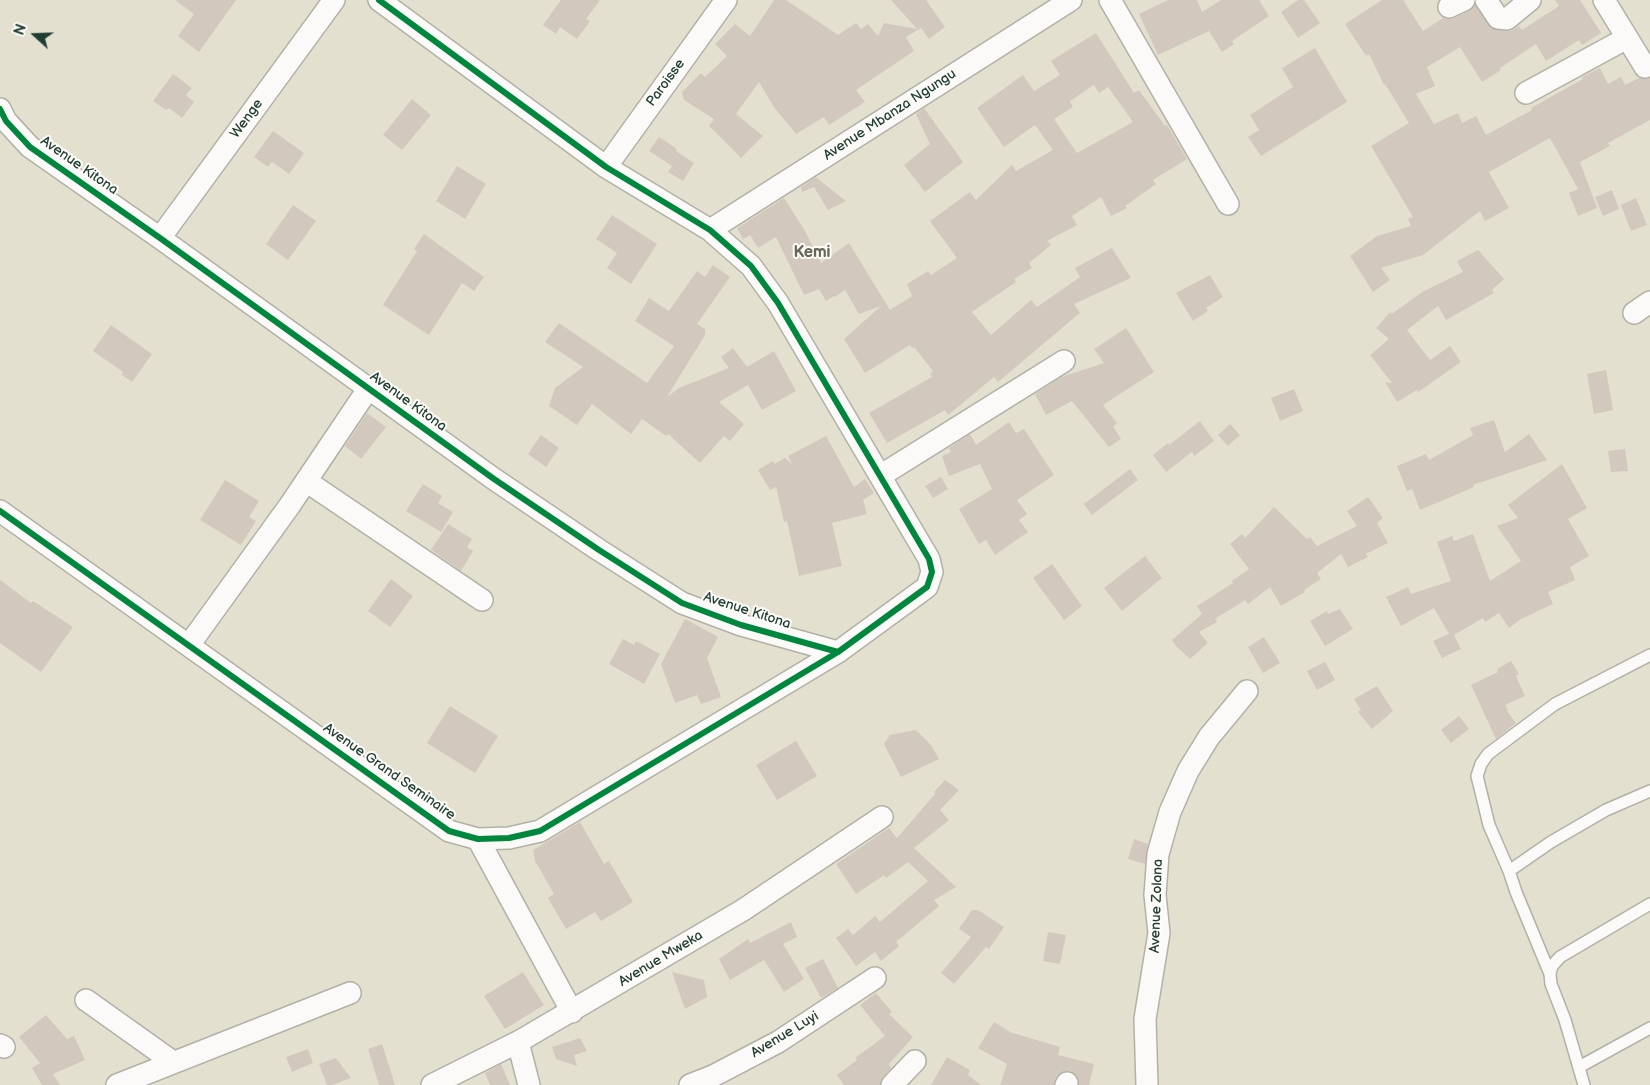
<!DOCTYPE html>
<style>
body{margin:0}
#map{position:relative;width:1650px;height:1085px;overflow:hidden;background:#e4e0d0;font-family:"Balsamiq Sans",sans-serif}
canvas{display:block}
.north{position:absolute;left:10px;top:10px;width:50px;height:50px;-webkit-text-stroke:4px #fdfcf7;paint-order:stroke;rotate:290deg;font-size:14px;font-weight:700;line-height:20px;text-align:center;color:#1f3d34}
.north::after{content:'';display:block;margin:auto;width:18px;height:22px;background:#1f3d34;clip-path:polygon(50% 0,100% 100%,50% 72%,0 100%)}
</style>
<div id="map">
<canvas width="1650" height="1085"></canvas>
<div class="north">N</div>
</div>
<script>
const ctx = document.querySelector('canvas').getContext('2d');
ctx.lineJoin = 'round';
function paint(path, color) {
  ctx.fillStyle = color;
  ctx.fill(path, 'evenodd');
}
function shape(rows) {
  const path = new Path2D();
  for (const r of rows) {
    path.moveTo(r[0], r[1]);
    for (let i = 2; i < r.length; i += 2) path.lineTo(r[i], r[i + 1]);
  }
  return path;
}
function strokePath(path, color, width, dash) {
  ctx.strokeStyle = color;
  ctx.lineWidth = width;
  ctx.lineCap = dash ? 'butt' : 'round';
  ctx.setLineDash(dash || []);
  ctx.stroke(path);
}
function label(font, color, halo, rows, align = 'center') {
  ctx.font = font + ' "Balsamiq Sans",sans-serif';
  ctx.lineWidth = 4;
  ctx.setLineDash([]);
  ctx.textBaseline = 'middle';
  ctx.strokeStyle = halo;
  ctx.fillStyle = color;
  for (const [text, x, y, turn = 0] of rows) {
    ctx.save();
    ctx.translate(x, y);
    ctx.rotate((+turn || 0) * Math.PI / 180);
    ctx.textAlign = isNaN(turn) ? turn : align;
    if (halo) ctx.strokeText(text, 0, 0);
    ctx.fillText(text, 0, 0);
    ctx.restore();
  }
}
paint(shape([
 [175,0,236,0,199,52,178,36,194,14],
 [561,0,600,0,586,19,590,21,577,39,560,27,556,34,543,25],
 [774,0,786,0,838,35,856,23,861,29,868,24,878,36,884,23,917,29,891,0,926,0,945,27,929,39,921,28,906,37,914,51,856,90,865,102,829,125,824,117,796,134,774,107,759,82,736,114,763,136,741,158,709,126,714,119,684,100,682,92,701,73,705,77,727,56,715,44,735,24,750,36],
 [1168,0,1197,0,1202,12,1221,0,1259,0,1269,16,1232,41,1234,44,1222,52,1209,31,1158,55,1139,14],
 [1298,0,1304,0,1320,23,1298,38,1281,12],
 [1382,0,1403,0,1423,31,1443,18,1448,19,1454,18,1469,11,1475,5,1491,28,1506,31,1511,31,1519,26,1522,30,1559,6,1555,0,1580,0,1601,33,1582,45,1579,40,1546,61,1536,44,1500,68,1501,70,1482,82,1460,47,1427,67,1435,86,1416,94,1434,124,1458,113,1462,123,1476,116,1486,135,1532,110,1531,108,1583,79,1582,77,1600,68,1608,84,1621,77,1625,85,1639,78,1645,79,1650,78,1650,120,1608,143,1610,146,1580,162,1597,208,1578,216,1569,193,1578,189,1550,138,1489,172,1509,208,1485,221,1480,211,1423,255,1381,268,1390,280,1373,292,1350,256,1377,236,1411,226,1408,219,1413,217,1371,146,1409,123,1385,84,1384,85,1369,54,1366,56,1345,24],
 [1096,33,1134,93,1139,90,1165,126,1167,125,1187,159,1153,180,1156,184,1125,206,1127,208,1111,216,1101,197,1072,216,1077,225,1047,241,1051,245,1029,263,1032,268,1014,279,1016,282,972,312,991,335,1031,300,1037,307,1080,277,1075,268,1112,248,1131,278,1074,304,1080,313,998,382,994,377,948,415,945,410,887,443,869,413,932,377,930,374,933,371,914,347,912,348,910,345,865,373,844,339,881,306,859,314,845,290,835,297,834,296,826,301,819,289,804,295,776,237,758,248,750,235,743,239,737,228,784,198,805,231,821,263,849,243,890,310,912,296,907,284,928,271,931,275,957,258,930,221,970,192,976,200,1012,165,1016,171,1053,150,1035,125,1004,147,977,108,1023,75,1034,91,1060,75,1051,61],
 [1094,85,1099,93,1108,87,1133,122,1077,153,1054,119,1073,107,1070,101],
 [1315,48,1347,102,1261,156,1248,137,1259,130,1250,115,1293,87,1282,68],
 [173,74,192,88,186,95,194,102,182,118,169,108,166,110,153,101],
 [412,99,431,115,402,150,383,135],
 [924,108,963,162,925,192,904,165,930,144,916,114],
 [273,131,304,153,289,174,272,162,268,167,254,157],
 [659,137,677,149,676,151,694,163,683,181,668,172,672,166,649,151],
 [457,166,486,184,465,219,436,201],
 [816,177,823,183,846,201,828,210,814,187,802,192,801,187],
 [1612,190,1619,209,1603,216,1595,197],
 [1636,198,1647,225,1631,231,1621,205],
 [293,205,316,221,288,260,266,244],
 [612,215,657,244,631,284,607,268,617,253,596,239],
 [424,234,484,277,474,291,462,283,429,335,383,305,417,251,414,249],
 [1478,250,1504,279,1492,290,1494,293,1446,320,1438,306,1407,330,1430,360,1450,346,1461,362,1418,392,1417,390,1397,402,1385,382,1392,383,1370,355,1389,339,1376,328,1390,312,1392,314,1422,292,1463,272,1457,261],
 [713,265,730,277,697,324,705,329,705,335,667,397,679,388,729,368,721,357,733,348,747,367,774,351,796,391,762,410,748,385,719,402,744,424,730,441,724,436,700,463,668,434,666,436,642,419,631,434,592,404,577,425,549,406,555,388,583,367,545,342,559,323,647,383,674,346,635,321,649,298,669,311,697,271,705,277],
 [1210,275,1223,297,1206,308,1208,311,1193,321,1176,293],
 [111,325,152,354,132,382,122,375,123,372,93,351],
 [1126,328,1154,372,1103,405,1117,423,1113,426,1121,439,1109,447,1072,401,1046,415,1035,394,1061,377,1104,363,1094,349],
 [1606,370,1613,410,1594,414,1587,374],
 [1294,389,1303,411,1280,421,1271,398],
 [367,413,386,427,361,459,345,446],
 [1494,420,1505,452,1529,434,1547,460,1473,485,1474,487,1420,510,1412,489,1407,491,1397,466,1426,454,1429,460,1473,435,1470,428],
 [1200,421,1214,441,1194,456,1192,452,1166,472,1153,455,1168,443,1169,445],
 [1009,422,1016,433,1024,429,1054,475,1017,500,1027,514,1019,520,1028,532,995,555,986,540,979,544,959,509,992,489,980,464,949,476,942,456,951,452,949,448,970,434,976,445],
 [1230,424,1240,435,1228,446,1218,435],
 [541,435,559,448,546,467,528,454],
 [826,436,854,487,865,479,874,493,863,500,867,514,832,523,842,566,799,576,787,521,784,522,776,487,770,490,758,470,773,461,774,464,785,458,792,464,788,456],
 [1625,449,1628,471,1611,472,1608,451],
 [1562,464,1587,508,1568,519,1589,556,1570,567,1575,580,1548,592,1553,604,1521,619,1509,628,1499,613,1485,622,1483,618,1454,635,1461,649,1442,658,1433,641,1449,634,1434,608,1401,626,1386,597,1408,587,1411,594,1451,581,1437,542,1452,536,1454,541,1473,534,1490,581,1521,561,1497,526,1518,518,1508,505],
 [1130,469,1138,480,1092,515,1084,504],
 [941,477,948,489,933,498,925,486],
 [225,480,259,501,249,517,256,521,241,545,200,520],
 [423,484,442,496,438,503,453,512,441,532,406,511],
 [1368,497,1383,518,1377,523,1388,543,1366,554,1368,557,1348,567,1341,554,1317,573,1321,579,1304,590,1305,592,1281,606,1270,587,1248,604,1245,600,1215,619,1217,622,1199,632,1208,643,1190,659,1176,646,1172,640,1202,614,1197,606,1233,583,1232,581,1249,569,1230,544,1242,534,1245,538,1274,507,1307,539,1310,537,1317,546,1357,526,1347,511],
 [448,524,472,539,467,547,473,551,461,571,431,550],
 [1145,556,1162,578,1122,611,1104,588],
 [1052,564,1082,606,1064,620,1033,578],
 [391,579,413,596,390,627,368,611],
 [0,580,31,603,33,601,73,627,41,672,0,643],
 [1340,609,1353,629,1325,646,1310,621,1327,611,1328,614],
 [685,619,718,637,707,658,721,697,701,704,697,695,675,703,661,664],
 [1264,637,1280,663,1263,673,1248,647],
 [623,639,634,645,636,641,660,654,644,684,609,664],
 [1511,661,1519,674,1516,676,1525,696,1505,705,1508,710,1507,711,1516,723,1496,739,1471,685,1498,672,1497,669],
 [1325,662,1335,680,1317,690,1307,671],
 [1377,686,1393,711,1372,729,1358,712,1361,710,1354,699],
 [450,706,498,736,475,773,427,743],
 [1459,716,1469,729,1451,743,1441,730],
 [916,730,931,745,939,759,901,777,884,744,890,735],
 [796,741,817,776,777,800,756,765],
 [945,780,959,790,940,810,949,820,914,848,956,887,934,900,939,906,896,942,899,946,881,961,875,952,856,966,836,938,848,929,853,935,875,916,880,922,928,881,908,862,886,878,884,875,856,894,836,864,889,828,897,838,935,794,934,792],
 [580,822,604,864,609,861,633,902,601,921,595,912,566,929,548,898,554,894,535,861,533,850],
 [1134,839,1148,844,1145,864,1128,859],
 [972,910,978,910,1004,927,989,949,986,947,954,984,941,973,971,937,959,929],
 [791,922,797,937,783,944,804,979,784,992,764,960,730,980,719,959,748,939,750,943],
 [1048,932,1066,935,1060,964,1043,961],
 [823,959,838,988,821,998,805,968],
 [523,972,544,1005,505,1029,484,996],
 [672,972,704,980,707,997,685,1009],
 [876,993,892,1012,889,1014,913,1037,889,1064,891,1068,883,1077,880,1085,844,1085,837,1075,857,1060,855,1058,885,1036,860,1005],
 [46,1015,67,1039,74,1036,85,1060,53,1074,60,1085,42,1085,32,1068,40,1063,19,1037],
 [994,1022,1010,1032,1060,1047,1058,1055,1094,1064,1089,1085,1079,1085,1077,1076,1072,1072,1067,1071,1060,1073,1056,1077,1054,1085,1000,1085,1007,1064,978,1048],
 [580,1038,587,1051,574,1055,577,1066,556,1059,552,1047],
 [382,1044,395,1085,379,1085,368,1049],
 [308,1049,313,1063,292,1072,286,1057],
 [947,1057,970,1070,968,1075,981,1085,931,1085],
 [336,1058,351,1078,332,1085,327,1085,319,1064],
 [501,1064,510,1085,490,1085,485,1073]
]), '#d3c8bd');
const service = shape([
 [1509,871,1489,825,1477,776,1481,764,1488,754,1555,704,1650,655],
 [1550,974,1516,892,1509,871,1551,842,1606,810,1650,791],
 [1579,1067,1650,1028],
 [1584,1085,1565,1020,1551,984,1550,974,1552,966,1560,957,1650,904]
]);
const minor = shape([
 [1110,0,1228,204],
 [1486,0,1498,18,1507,19,1530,0],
 [1604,0,1645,67],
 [1449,7,1464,0],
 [1526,93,1627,38],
 [0,109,6,121,30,147,160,238,494,479,599,550,682,603,741,625,838,652],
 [606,167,726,0],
 [710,230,1071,0],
 [160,238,334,0],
 [1634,313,1650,302],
 [880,476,1064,361],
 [306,481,482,600],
 [0,511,449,831,478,839,509,838,540,831,838,652,927,587,932,572,929,559,778,303,751,266,710,230,606,167,379,0],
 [189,645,290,505,368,389],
 [478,839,572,1012],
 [86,1000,173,1062],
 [518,1042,529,1085],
 [0,1045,4,1047],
 [117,1085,350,993],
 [432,1085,518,1042,743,910,882,817],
 [690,1085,713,1076,778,1042,875,978],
 [892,1085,915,1061],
 [1066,1085,1067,1083],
 [1147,1085,1145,1019,1159,933,1155,895,1158,854,1170,812,1188,771,1209,737,1247,691]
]);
strokePath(service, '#b1b2a6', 14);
strokePath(minor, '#b1b2a6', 24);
strokePath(service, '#fbfaf8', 11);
strokePath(minor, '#fbfaf8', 21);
strokePath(shape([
 [0,109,6,121,30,147,160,238,494,479,599,550,682,603,741,625,838,652],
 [0,511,449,831,478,839,509,838,540,831,838,652,927,587,932,572,929,559,778,303,751,266,710,230,606,167,379,0]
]), '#00873e', 6);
label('14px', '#1f3d34', '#fdfcf7', [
 ["Paroisse",666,83,-54],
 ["Avenue Mbanza Ngungu",890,115,-33],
 ["Wenge",247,119,-54],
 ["Avenue Kitona",79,166,35],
 ["Avenue Kitona",408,402,36],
 ["Avenue Kitona",747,611,18],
 ["Avenue Grand Seminaire",389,772,35],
 ["Avenue Zolana",1157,906,-88],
 ["Avenue Mweka",661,959,-31],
 ["Avenue Luyi",785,1035,-31]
]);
label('bold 16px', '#66665a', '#fdfcf7', [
 ["Kemi",812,253]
]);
</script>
